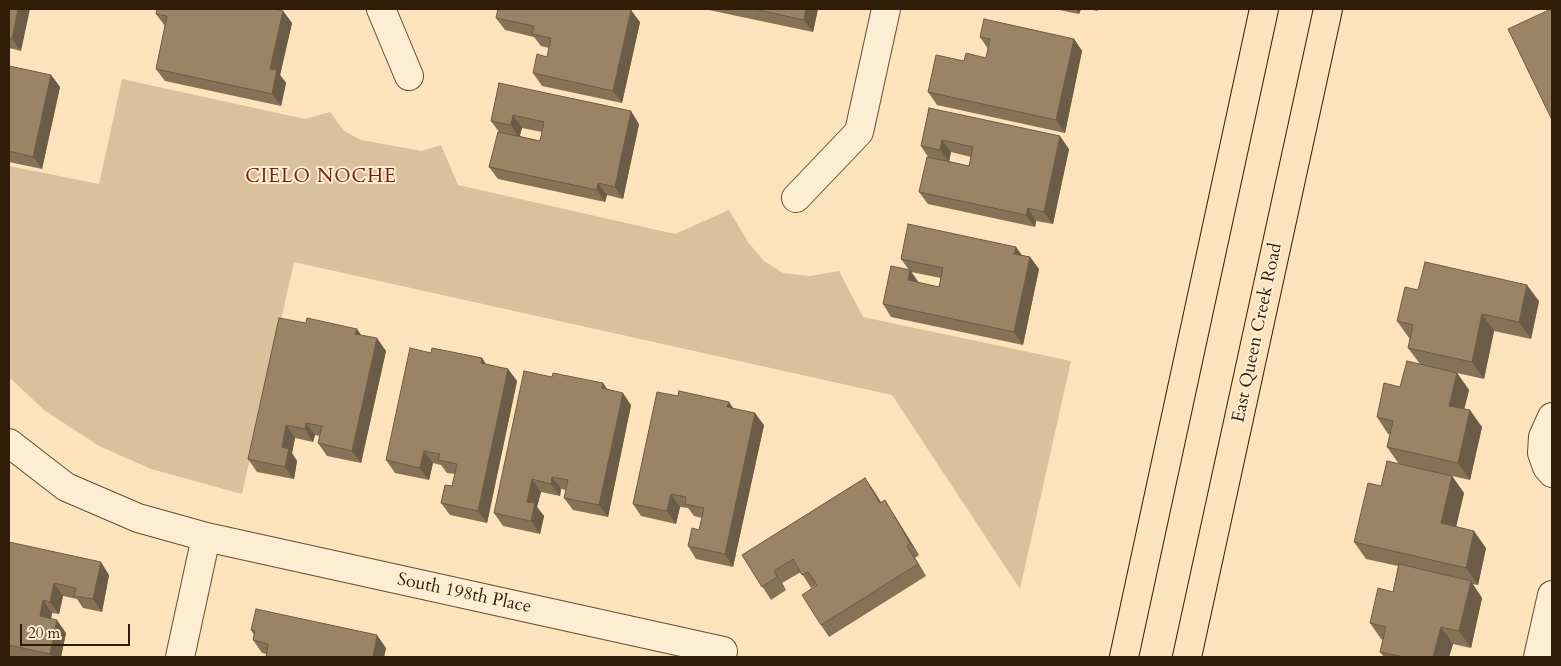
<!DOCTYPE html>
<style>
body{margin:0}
#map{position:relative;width:1561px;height:666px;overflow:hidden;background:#fce3bb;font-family:Cardo,serif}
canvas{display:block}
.frame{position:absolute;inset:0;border:10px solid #311d07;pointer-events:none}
.scale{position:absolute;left:20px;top:624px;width:110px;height:22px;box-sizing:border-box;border:2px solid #311d07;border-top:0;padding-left:6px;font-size:15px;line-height:18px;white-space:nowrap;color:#311d07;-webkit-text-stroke:4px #fdedd3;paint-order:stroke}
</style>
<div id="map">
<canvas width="1561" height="666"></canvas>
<div class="frame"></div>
<div class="scale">20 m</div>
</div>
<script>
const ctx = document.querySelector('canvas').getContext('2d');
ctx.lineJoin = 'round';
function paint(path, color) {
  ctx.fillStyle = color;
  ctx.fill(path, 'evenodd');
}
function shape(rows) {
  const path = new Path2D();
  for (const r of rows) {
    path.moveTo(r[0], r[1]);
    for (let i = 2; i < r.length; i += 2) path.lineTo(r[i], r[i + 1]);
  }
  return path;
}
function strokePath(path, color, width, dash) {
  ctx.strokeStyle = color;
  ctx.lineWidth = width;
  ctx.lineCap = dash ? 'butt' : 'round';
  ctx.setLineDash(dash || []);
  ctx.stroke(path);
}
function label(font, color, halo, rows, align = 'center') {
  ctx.font = font + ' Cardo,serif';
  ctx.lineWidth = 4;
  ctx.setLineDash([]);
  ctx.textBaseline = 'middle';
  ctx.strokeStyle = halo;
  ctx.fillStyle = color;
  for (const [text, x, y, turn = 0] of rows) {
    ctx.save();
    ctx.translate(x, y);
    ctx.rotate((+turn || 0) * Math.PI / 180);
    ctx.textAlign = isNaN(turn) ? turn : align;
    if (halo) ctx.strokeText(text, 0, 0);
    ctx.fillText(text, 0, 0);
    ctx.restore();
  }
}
paint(shape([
 [122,79,305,119,330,112,344,131,361,140,422,151,441,145,458,185,675,234,729,210,748,242,764,261,783,273,810,276,839,271,863,317,1071,361,1020,589,892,395,294,262,242,494,151,469,99,446,44,410,9,377,9,166,99,184]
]), '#d9c19c');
const minor = shape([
 [381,9,409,76],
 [796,198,859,132,886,9],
 [1552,417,1543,437,1542,453,1547,467,1552,473],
 [9,443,66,487,138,518,206,537,723,651,722,657],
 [180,657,206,537],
 [1538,657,1552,595]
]);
const primary = shape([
 [1124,657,1264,9],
 [1187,657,1328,9]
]);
strokePath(minor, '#644e34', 30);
strokePath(primary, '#311d07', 30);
strokePath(minor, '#fdedd3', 28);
strokePath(primary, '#fce3bb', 28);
paint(shape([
 [9,9,21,51,9,48],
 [704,9,818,9,813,32],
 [1054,9,1081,9,1079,14],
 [1086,9,1098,9,1098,11],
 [283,11,292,23,280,75,286,83,281,106,165,81,156,69,165,26,156,14],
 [496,18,640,22,622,103,542,86,533,73,547,57,549,48,541,46,534,37,505,30],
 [980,37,1074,39,1082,51,1065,133,937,105,928,92,964,61,986,58,988,49],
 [9,66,51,75,60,87,42,169,9,162],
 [499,83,639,124,623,199,607,195,605,202,498,179,489,167,499,132,491,121],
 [522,128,542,132,540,141,520,136],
 [929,108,1069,149,1053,224,1036,221,1035,227,928,204,919,192,928,157,921,146],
 [951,152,971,157,969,166,949,161],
 [1016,247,1022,255,1030,257,1039,269,1023,345,891,317,883,304,909,270,901,259],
 [911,272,941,278,939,287,919,283],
 [1418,290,1539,301,1531,339,1494,331,1484,379,1457,373,1469,390,1464,409,1482,427,1470,480,1452,476,1464,493,1456,526,1486,548,1478,585,1472,584,1482,598,1471,648,1453,644,1449,657,1384,657,1380,652,1383,640,1381,639,1370,623,1393,592,1398,566,1366,559,1354,542,1381,486,1399,464,1387,447,1390,434,1388,434,1377,417,1420,364,1408,348,1410,338,1409,338,1397,321],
 [306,323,357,329,361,335,386,351,361,463,327,456,318,443,320,436,315,435,313,442,295,438,292,453,297,461,294,479,257,472,248,459],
 [431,353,482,358,486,364,508,369,517,381,487,523,450,515,441,503,452,486,455,474,447,473,441,465,433,463,429,480,395,473,386,460],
 [552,377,603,383,607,390,631,405,608,517,573,510,564,498,566,490,561,489,560,496,541,492,537,507,544,516,540,534,503,526,494,513],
 [678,396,729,402,733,408,764,425,733,567,696,559,688,546,699,530,702,518,694,516,688,508,680,507,676,524,641,516,633,504],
 [865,478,881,503,893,513,919,555,915,558,926,576,829,637,821,625,816,585,811,588,801,572,782,583,786,590,771,600,742,555],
 [9,542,109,575,102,612,83,608,77,599,63,596,59,614,52,613,51,619,66,633,61,657,15,657,9,656],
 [251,630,386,648,384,657,266,657,266,654,262,653,253,640,254,635]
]), '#857257');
paint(shape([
 [18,9,30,9,21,51,12,39],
 [806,9,818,9,813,32,804,20],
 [1076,9,1081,9,1079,14],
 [631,10,640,22,622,103,613,91],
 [283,11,292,23,280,75,286,83,281,106,272,94,270,69],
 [1074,39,1082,51,1065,133,1056,120],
 [51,75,60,87,42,169,33,157],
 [631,111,639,124,623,199,615,187],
 [513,115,522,128,519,138,511,125],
 [1060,136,1069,149,1053,224,1044,212],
 [942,140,951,152,949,162,940,150],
 [598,183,607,195,605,202,597,190],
 [1028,208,1036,221,1035,227,1026,215],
 [1016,247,1024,259,1014,254],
 [1030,257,1039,269,1023,345,1014,332],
 [910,270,919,283,908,280],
 [1527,285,1539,301,1531,339,1519,322],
 [1482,314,1494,331,1484,379,1472,362],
 [357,329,365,341,355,334],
 [377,338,386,351,361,463,352,451],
 [482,358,490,371,481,363],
 [508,369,517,381,487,523,478,511],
 [1457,373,1469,390,1461,422,1449,406],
 [603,383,612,396,602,388],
 [623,393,631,405,608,517,599,505],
 [729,402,737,414,727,407],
 [1470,410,1482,427,1470,480,1458,463],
 [755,413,764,425,733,567,725,554],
 [306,423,315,435,313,442,305,429],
 [286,425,295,438,292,453,297,461,294,479,285,467,282,447],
 [424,451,433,463,429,480,420,468],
 [1452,476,1464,493,1453,540,1441,523],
 [552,477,561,489,560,496,551,484],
 [865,478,874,491,889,515,880,503],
 [532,479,541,492,537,507,544,516,540,534,531,521,527,502],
 [671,494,680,507,676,524,667,511],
 [885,500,893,513,919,555,910,543],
 [1474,531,1486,548,1478,585,1466,568],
 [907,546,915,558,926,576,918,564],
 [101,562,109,575,102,612,93,599],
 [774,571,782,583,786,590,777,577],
 [1471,581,1482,598,1471,648,1459,631],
 [54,583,63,596,59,614,50,602],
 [43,600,52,613,49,629,40,616],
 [57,620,66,633,61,657,52,657,50,654],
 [1441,627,1453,644,1449,657,1433,657],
 [377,635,386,648,384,657,373,657]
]), '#6c5c47');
const building = shape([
 [9,9,18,9,12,39,9,38,9,9],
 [157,9,274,9,283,11,270,69,277,70,272,94,156,69,167,16,156,14,157,9],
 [498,9,626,9,631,10,613,91,533,73,537,54,547,57,551,38,532,34,534,26,496,18,498,9],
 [754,9,806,9,804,20,754,9],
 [1551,9,1552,9,1552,120,1508,29,1551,9],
 [984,19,1074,39,1056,120,928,92,936,55,964,61,966,53,986,58,990,39,980,37,984,19],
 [9,66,51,75,33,157,9,151,9,66],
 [499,83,631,111,615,187,598,183,597,190,489,167,498,132,540,141,544,122,513,115,511,125,491,121,499,83],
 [929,108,1060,136,1044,212,1028,208,1026,215,919,192,927,157,969,166,973,147,942,140,940,150,921,146,929,108],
 [908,224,1016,247,1014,254,1030,257,1014,332,883,304,891,266,910,270,908,280,939,287,943,268,901,259,908,224],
 [1425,262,1527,285,1519,322,1482,314,1472,362,1408,348,1413,325,1397,321,1405,287,1418,290,1425,262],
 [279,318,306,323,307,318,357,329,355,334,377,338,352,451,318,443,322,426,306,423,305,429,286,425,282,447,289,449,285,467,248,459,279,318],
 [410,348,431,353,432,348,482,358,481,363,508,369,478,511,441,503,445,485,452,486,457,464,438,460,440,454,424,451,420,468,386,460,410,348],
 [1407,361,1457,373,1449,406,1470,410,1458,463,1387,447,1393,421,1377,417,1384,383,1400,387,1407,361],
 [524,371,552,377,553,373,603,383,602,388,623,393,599,505,564,498,568,480,552,477,551,484,532,479,527,502,535,503,531,521,494,513,524,371],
 [679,391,729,402,727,407,755,413,725,554,688,546,692,528,699,530,704,508,685,504,686,497,671,494,667,511,633,504,657,392,678,396,679,391],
 [1387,461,1452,476,1441,523,1474,531,1466,568,1354,542,1368,483,1381,486,1387,461],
 [865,478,880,503,885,500,910,543,907,546,918,564,821,625,802,595,817,585,808,572,802,575,793,559,774,571,777,577,762,587,742,555,865,478],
 [9,542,101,562,93,599,74,596,76,588,54,583,50,602,43,600,40,616,57,620,50,654,9,645,9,542],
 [1399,564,1471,581,1459,631,1441,627,1433,657,1404,657,1380,652,1386,627,1370,623,1378,588,1393,592,1399,564],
 [256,609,377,635,373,657,266,657,268,644,253,640,255,631,251,630,256,609]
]);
paint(building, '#9b8465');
strokePath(building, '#6c5c47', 1);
label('18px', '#311d07', '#fdedd3', [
 ["East Queen Creek Road",1258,333,-78],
 ["South 198th Place",464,594,12]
]);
ctx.letterSpacing = '1px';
label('19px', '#7a1f14', '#fdedd3', [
 ["CIELO NOCHE",321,178]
]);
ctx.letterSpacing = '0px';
</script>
